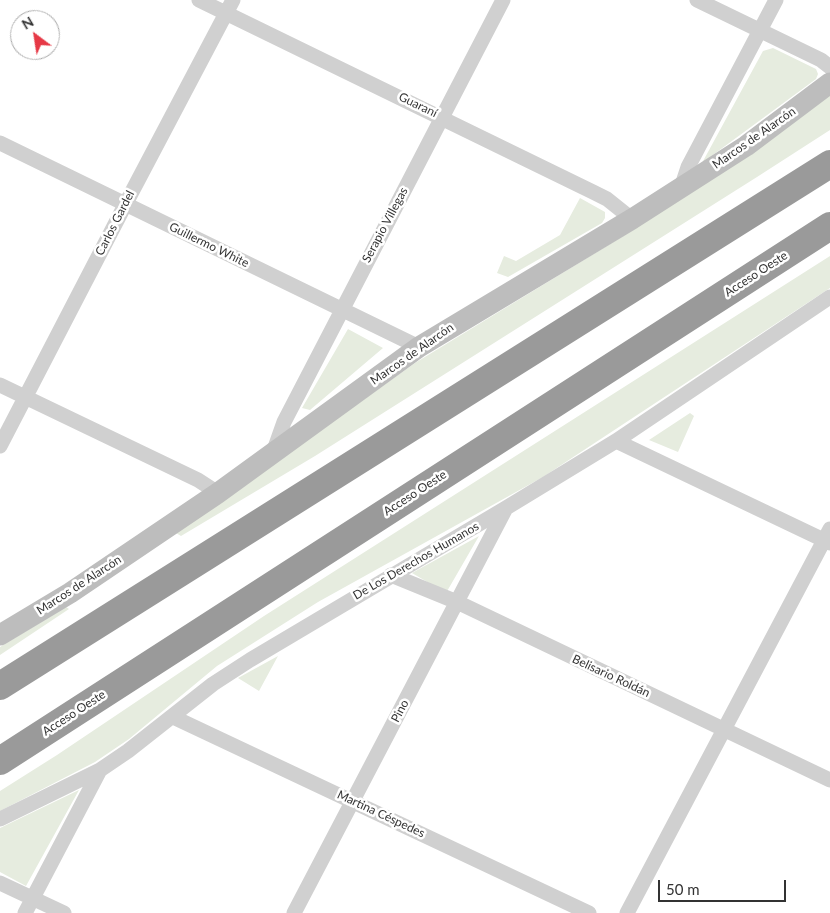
<!DOCTYPE html>
<meta charset="utf-8">
<style>
body{margin:0}
#map{position:relative;width:830px;height:913px;overflow:hidden;background:#fff;font-family:Lato,sans-serif}
canvas{display:block}
.north{position:absolute;left:10px;top:10px;width:50px;height:50px;box-sizing:border-box;background:#fff;border:1px solid #adadad;border-radius:50%;rotate:329deg;font-size:14px;font-weight:700;line-height:20px;text-align:center;color:#333}
.north::after{content:'';display:block;margin:auto;width:18px;height:22px;background:#e63946;clip-path:polygon(50% 0,100% 100%,50% 72%,0 100%)}
.scale{position:absolute;left:658px;top:880px;width:128px;height:22px;box-sizing:border-box;border:2px solid #333;border-top:0;padding-left:6px;font-size:15px;line-height:18px;white-space:nowrap;color:#333;-webkit-text-stroke:4px #fff;paint-order:stroke}
</style>
<div id="map">
<canvas width="830" height="913"></canvas>
<div class="north">N</div>
<div class="scale">50 m</div>
</div>
<script>
const ctx = document.querySelector('canvas').getContext('2d');
ctx.lineJoin = 'round';
function paint(path, color) {
  ctx.fillStyle = color;
  ctx.fill(path, 'evenodd');
}
function shape(rows) {
  const path = new Path2D();
  for (const r of rows) {
    path.moveTo(r[0], r[1]);
    for (let i = 2; i < r.length; i += 2) path.lineTo(r[i], r[i + 1]);
  }
  return path;
}
function strokePath(path, color, width, dash) {
  ctx.strokeStyle = color;
  ctx.lineWidth = width;
  ctx.lineCap = dash ? 'butt' : 'round';
  ctx.setLineDash(dash || []);
  ctx.stroke(path);
}
function label(font, color, halo, rows, align = 'center') {
  ctx.font = font + ' Lato,sans-serif';
  ctx.lineWidth = 5;
  ctx.setLineDash([]);
  ctx.textBaseline = 'middle';
  ctx.strokeStyle = halo;
  ctx.fillStyle = color;
  for (const [text, x, y, turn = 0] of rows) {
    ctx.save();
    ctx.translate(x, y);
    ctx.rotate((+turn || 0) * Math.PI / 180);
    ctx.textAlign = isNaN(turn) ? turn : align;
    if (halo) ctx.strokeText(text, 0, 0);
    ctx.fillText(text, 0, 0);
    ctx.restore();
  }
}
paint(shape([
 [773,48,816,69,818,74,816,79,702,163,763,51],
 [830,94,830,130,757,177,315,456,181,536,176,533,415,363,633,230],
 [580,198,605,212,605,218,602,223,508,277,497,273,504,256,516,261,560,235],
 [830,256,830,288,543,477,318,602,217,666,129,739,95,762,0,811,0,791,57,755,264,616],
 [348,329,383,348,310,410,302,408],
 [690,413,694,416,678,452,649,440],
 [479,536,446,593,412,573],
 [66,607,69,609,0,655,0,647],
 [278,656,259,691,238,678],
 [79,790,26,886,0,872,0,828]
]), '#e6ecdf');
strokePath(shape([
 [199,0,593,192,607,199,632,219],
 [697,0,821,60,830,67],
 [0,143,419,347],
 [681,188,688,167,776,0],
 [0,385,198,480,218,493],
 [616,441,830,543],
 [0,446,125,205,233,0],
 [273,453,284,422,503,0],
 [391,575,457,602,830,780],
 [173,717,589,913],
 [0,819,100,770,128,751,213,684,250,660,506,508,616,441,830,297],
 [0,883,64,913],
 [25,913,100,770],
 [294,913,506,508],
 [627,913,830,529]
]), '#d0d0d0', 15);
strokePath(shape([
 [0,635,70,593,218,493,419,347,632,219,746,146,830,83]
]), '#bdbdbd', 21);
strokePath(shape([
 [0,686,830,164],
 [0,761,830,226]
]), '#9a9a9a', 28);
label('12px', '#333', '#fff', [
 ["Guaraní",418,105,26],
 ["Marcos de Alarcón",754,138,-35],
 ["Carlos Gardel",115,223,-63],
 ["Serapio Villegas",385,225,-62],
 ["Guillermo White",209,245,26],
 ["Acceso Oeste",756,274,-33],
 ["Marcos de Alarcón",412,354,-35],
 ["Acceso Oeste",415,493,-33],
 ["De Los Derechos Humanos",416,561,-30],
 ["Marcos de Alarcón",79,585,-33],
 ["Belisario Roldán",611,676,25],
 ["Pino",400,711,-62],
 ["Acceso Oeste",74,713,-33],
 ["Martina Céspedes",381,814,25]
]);
</script>
